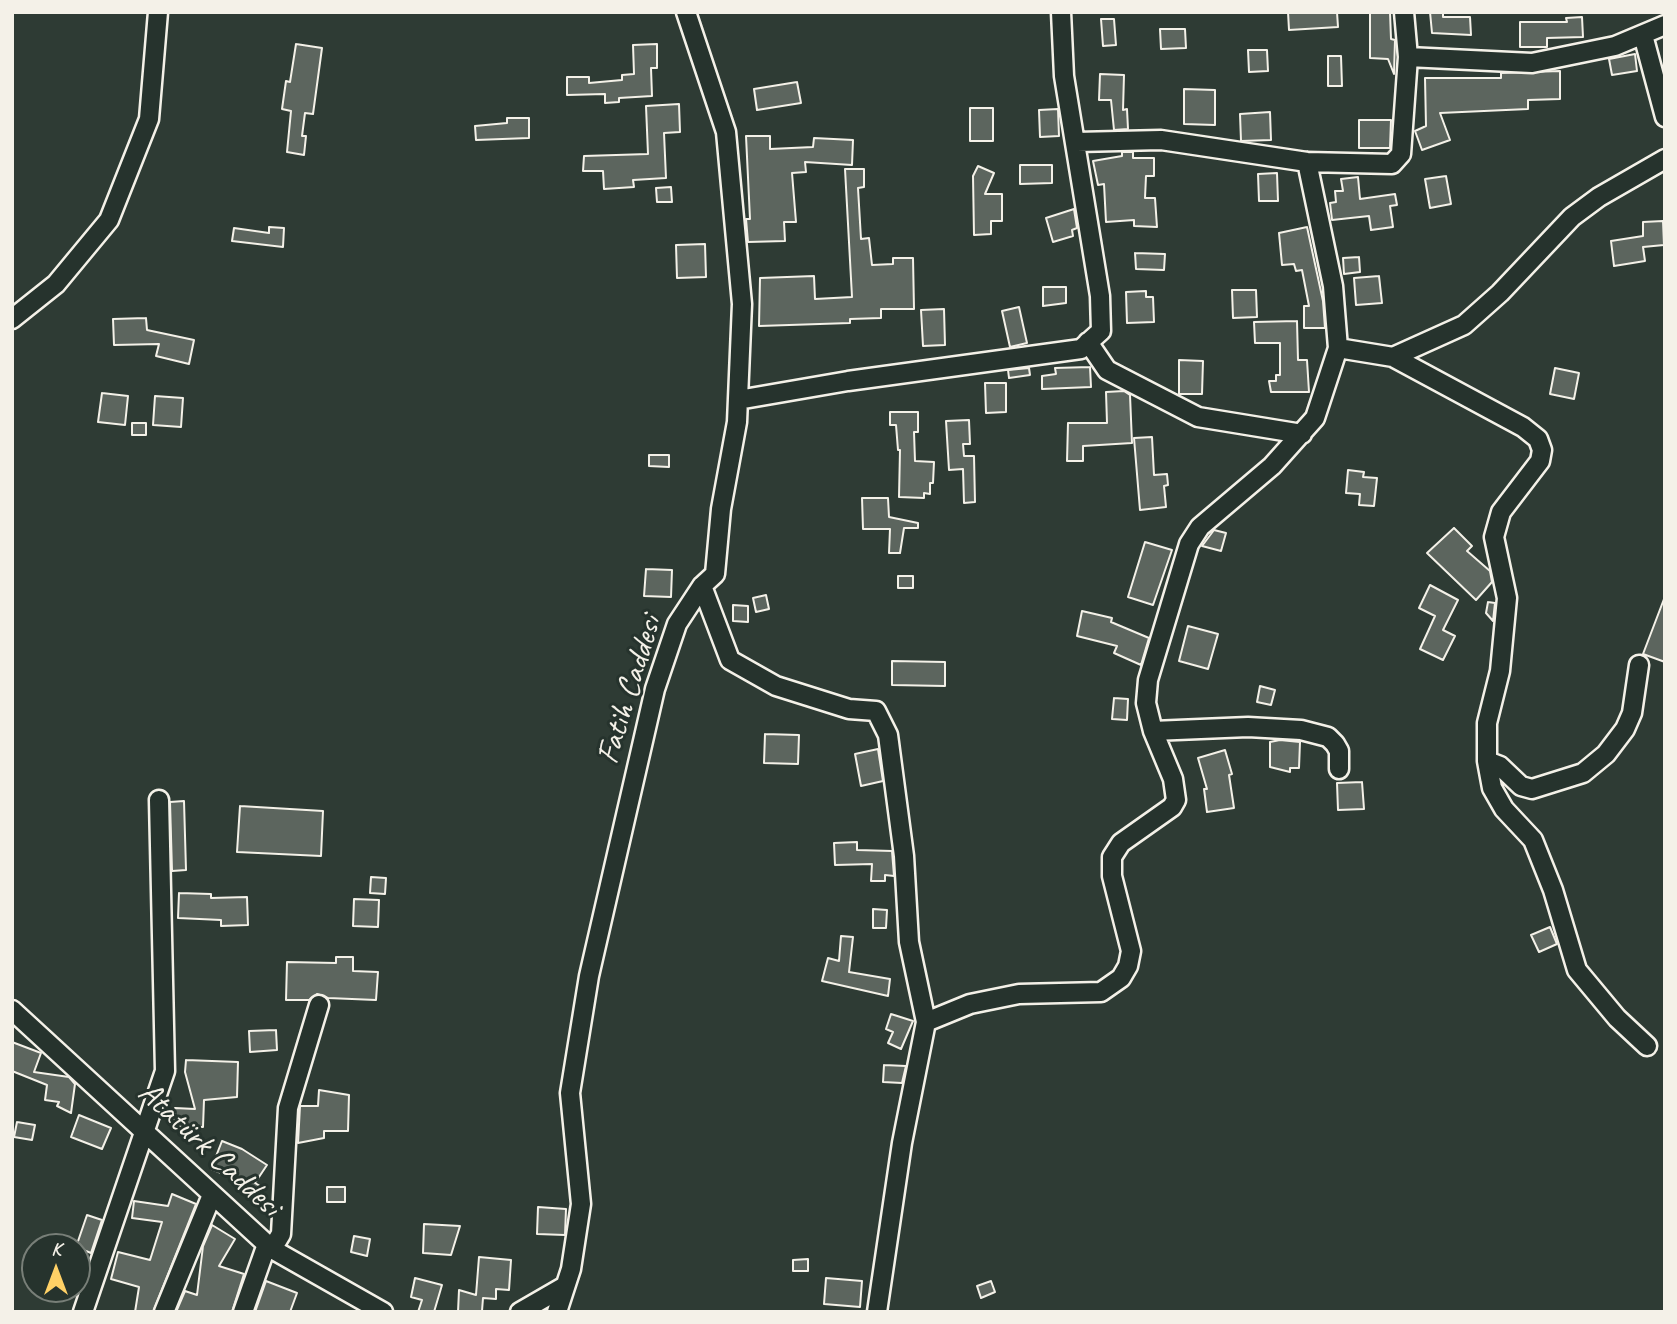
<!DOCTYPE html>
<meta charset="utf-8">
<style>
body{margin:0}
#map{position:relative;width:1677px;height:1324px;overflow:hidden;background:#2e3b34;font-family:Caveat,sans-serif}
canvas{display:block}
.frame{position:absolute;inset:0;border:14px solid #f4f1e8;pointer-events:none}
.north{position:absolute;left:21px;top:1233px;width:70px;height:70px;box-sizing:border-box;background:#26332d;border:2px solid #787f78;border-radius:50%;rotate:0deg;font-size:19px;font-weight:700;line-height:28px;text-align:center;color:#f4f1e8}
.north::after{content:'';display:block;margin:auto;width:24px;height:32px;background:#ffd166;clip-path:polygon(50% 0,100% 100%,50% 72%,0 100%)}
</style>
<div id="map">
<canvas width="1677" height="1324"></canvas>
<div class="frame"></div>
<div class="north">K</div>
</div>
<script>
const ctx = document.querySelector('canvas').getContext('2d');
ctx.lineJoin = 'round';
function paint(path, color) {
  ctx.fillStyle = color;
  ctx.fill(path, 'evenodd');
}
function shape(rows) {
  const path = new Path2D();
  for (const r of rows) {
    path.moveTo(r[0], r[1]);
    for (let i = 2; i < r.length; i += 2) path.lineTo(r[i], r[i + 1]);
  }
  return path;
}
function strokePath(path, color, width, dash) {
  ctx.strokeStyle = color;
  ctx.lineWidth = width;
  ctx.lineCap = dash ? 'butt' : 'round';
  ctx.setLineDash(dash || []);
  ctx.stroke(path);
}
function label(font, color, halo, rows, align = 'center') {
  ctx.font = font + ' Caveat,sans-serif';
  ctx.lineWidth = 6;
  ctx.setLineDash([]);
  ctx.textBaseline = 'middle';
  ctx.strokeStyle = halo;
  ctx.fillStyle = color;
  for (const [text, x, y, turn = 0] of rows) {
    ctx.save();
    ctx.translate(x, y);
    ctx.rotate((+turn || 0) * Math.PI / 180);
    ctx.textAlign = isNaN(turn) ? turn : align;
    if (halo) ctx.strokeText(text, 0, 0);
    ctx.fillText(text, 0, 0);
    ctx.restore();
  }
}
const building = shape([
 [1288,12,1337,12,1338,27,1289,30,1288,12],
 [1370,12,1390,12,1391,39,1395,40,1394,74,1388,59,1370,58,1370,12],
 [1430,12,1443,12,1443,17,1470,17,1471,35,1432,33,1430,12],
 [1582,17,1583,37,1547,38,1547,47,1520,47,1520,22,1567,22,1566,18,1582,17],
 [1101,19,1114,19,1116,45,1103,46,1101,19],
 [1160,29,1185,29,1186,48,1161,49,1160,29],
 [296,44,322,48,313,114,305,113,302,136,306,136,304,155,287,152,291,111,282,109,286,81,290,82,296,44],
 [657,44,657,68,651,68,652,96,619,98,619,102,605,103,605,94,567,95,567,77,589,77,589,83,622,80,622,75,634,74,633,45,657,44],
 [1248,50,1267,50,1268,71,1249,72,1248,50],
 [1635,54,1637,71,1612,75,1609,59,1635,54],
 [1328,56,1341,56,1342,86,1328,86,1328,56],
 [1560,71,1560,99,1528,100,1528,109,1440,113,1450,140,1422,150,1415,131,1426,126,1425,78,1501,78,1501,73,1560,71],
 [1100,74,1124,75,1123,110,1127,109,1128,129,1114,130,1111,100,1099,100,1100,74],
 [797,82,801,103,757,110,754,89,797,82],
 [1184,89,1215,90,1215,125,1184,124,1184,89],
 [679,104,680,132,664,133,666,178,633,180,634,187,604,189,603,171,583,171,584,156,648,154,646,106,679,104],
 [970,108,993,108,993,141,970,141,970,108],
 [1058,109,1059,136,1040,137,1039,110,1058,109],
 [1270,112,1271,140,1241,141,1240,114,1270,112],
 [507,118,529,118,529,138,476,140,475,126,507,123,507,118],
 [1359,120,1391,120,1390,148,1359,148,1359,120],
 [746,136,770,136,770,149,813,147,814,138,853,140,852,165,805,162,806,172,792,173,796,222,784,222,785,241,748,242,746,219,750,219,746,136],
 [1122,152,1133,152,1133,158,1154,158,1154,176,1146,176,1145,198,1155,198,1157,227,1134,226,1134,220,1106,222,1104,184,1098,185,1093,161,1122,156,1122,152],
 [1020,165,1052,165,1052,183,1020,184,1020,165],
 [978,166,994,173,985,194,1002,194,1002,221,991,221,991,234,974,235,973,176,978,166],
 [845,169,864,169,864,187,858,188,861,239,869,238,872,265,893,264,893,258,913,258,914,309,881,309,881,318,850,319,850,323,759,326,760,278,814,276,815,299,852,297,845,169],
 [1277,173,1278,201,1259,201,1258,174,1277,173],
 [1446,176,1451,204,1430,208,1425,179,1446,176],
 [1358,177,1360,199,1395,194,1397,205,1390,206,1393,227,1371,230,1369,216,1332,220,1330,203,1336,202,1335,191,1343,191,1341,179,1358,177],
 [671,187,672,202,657,202,656,188,671,187],
 [1074,209,1077,228,1072,230,1073,236,1053,242,1046,218,1074,209],
 [1663,221,1664,245,1643,247,1645,261,1614,266,1611,241,1643,236,1643,222,1663,221],
 [269,227,284,228,283,247,232,241,234,228,269,233,269,227],
 [1307,227,1323,301,1325,328,1304,328,1304,306,1309,306,1302,270,1296,271,1294,264,1282,265,1279,233,1307,227],
 [705,244,706,277,677,278,676,245,705,244],
 [1135,253,1165,254,1164,270,1136,269,1135,253],
 [1359,257,1360,272,1344,274,1343,258,1359,257],
 [1379,276,1382,303,1356,305,1354,278,1379,276],
 [1043,287,1066,287,1066,303,1043,306,1043,287],
 [1232,290,1256,290,1257,317,1233,318,1232,290],
 [1146,291,1146,297,1153,297,1154,322,1127,323,1126,292,1146,291],
 [1019,307,1027,343,1010,347,1002,311,1019,307],
 [944,309,945,345,923,346,921,310,944,309],
 [146,318,147,330,194,340,189,364,156,356,159,344,114,345,113,319,146,318],
 [1297,321,1298,360,1307,360,1309,392,1271,392,1269,381,1276,381,1276,375,1280,375,1280,343,1255,343,1254,322,1297,321],
 [1179,360,1203,361,1202,394,1179,394,1179,360],
 [1090,367,1091,387,1042,389,1042,376,1056,374,1055,368,1090,367],
 [1029,368,1030,375,1009,378,1008,370,1029,368],
 [1555,368,1579,373,1574,399,1550,394,1555,368],
 [985,383,1006,383,1006,412,986,413,985,383],
 [1124,391,1130,395,1132,443,1083,446,1083,461,1067,461,1068,423,1107,423,1106,392,1124,391],
 [102,393,128,396,125,425,98,422,102,393],
 [155,396,183,398,181,427,153,425,155,396],
 [890,412,918,412,918,432,914,432,915,461,934,462,933,483,930,483,930,494,924,493,924,498,899,497,900,450,898,450,896,425,890,425,890,412],
 [969,420,970,444,963,444,964,456,974,456,975,502,964,503,963,469,949,470,946,421,969,420],
 [132,423,146,423,146,435,132,435,132,423],
 [1152,437,1154,475,1167,474,1168,485,1164,486,1166,507,1140,510,1134,438,1152,437],
 [649,455,669,455,669,467,649,466,649,455],
 [1348,470,1364,472,1363,477,1377,478,1374,506,1359,505,1360,494,1346,493,1348,470],
 [862,498,888,498,889,517,918,523,918,528,904,528,900,553,889,553,890,529,863,529,862,498],
 [1454,528,1472,546,1467,551,1490,571,1492,582,1476,600,1427,553,1454,528],
 [1214,530,1226,533,1221,551,1202,546,1214,530],
 [1145,542,1172,550,1153,605,1128,597,1145,542],
 [646,569,672,570,671,597,644,596,646,569],
 [898,576,913,576,913,588,898,588,898,576],
 [1430,585,1458,600,1443,630,1455,636,1443,660,1420,649,1435,616,1419,608,1430,585],
 [766,595,769,609,756,612,753,598,766,595],
 [1664,599,1665,599,1665,662,1643,654,1664,599],
 [1488,602,1495,603,1493,621,1486,613,1488,602],
 [733,605,748,606,748,622,733,621,733,605],
 [1082,611,1112,618,1111,622,1149,638,1141,665,1114,653,1117,646,1077,636,1082,611],
 [1188,626,1218,634,1208,669,1179,661,1188,626],
 [892,661,945,662,945,686,892,685,892,661],
 [1260,686,1275,690,1271,705,1257,702,1260,686],
 [1114,698,1128,699,1127,720,1112,719,1114,698],
 [765,734,799,735,798,764,764,763,765,734],
 [1280,740,1300,742,1299,768,1290,768,1290,772,1270,767,1270,742,1280,740],
 [878,749,883,781,861,786,855,754,878,749],
 [1225,750,1232,774,1229,775,1234,808,1207,812,1204,789,1207,789,1198,758,1225,750],
 [1362,782,1364,809,1338,810,1337,783,1362,782],
 [184,801,186,870,172,871,170,802,184,801],
 [240,806,323,811,321,856,237,852,240,806],
 [857,842,857,850,892,851,894,876,885,875,885,881,871,881,872,864,835,865,834,843,857,842],
 [371,877,386,878,385,894,370,893,371,877],
 [179,893,211,894,211,898,247,897,248,925,221,926,221,920,178,918,179,893],
 [354,899,379,900,378,927,353,926,354,899],
 [873,909,887,910,886,928,873,928,873,909],
 [1550,927,1557,944,1539,952,1531,935,1550,927],
 [841,936,853,937,849,972,890,979,888,996,822,981,828,958,839,961,841,936],
 [336,957,353,957,353,971,378,972,376,1000,328,998,317,994,309,1000,286,1000,287,962,336,963,336,957],
 [891,1014,913,1021,901,1049,888,1043,893,1032,886,1029,891,1014],
 [276,1030,277,1050,250,1052,249,1031,276,1030],
 [12,1042,41,1053,34,1072,69,1077,75,1084,71,1113,57,1106,59,1102,45,1100,47,1085,12,1071,12,1042],
 [186,1060,238,1062,237,1097,204,1100,203,1127,174,1127,175,1108,195,1109,185,1072,186,1060],
 [884,1065,906,1066,902,1083,883,1082,884,1065],
 [319,1090,349,1095,348,1131,324,1131,324,1138,298,1143,300,1106,318,1106,319,1090],
 [79,1115,111,1128,102,1149,71,1137,79,1115],
 [17,1122,35,1125,32,1140,14,1137,17,1122],
 [222,1141,242,1149,267,1165,255,1183,260,1186,253,1197,237,1186,241,1181,211,1169,222,1141],
 [327,1187,345,1187,345,1202,327,1202,327,1187],
 [172,1194,196,1204,153,1312,135,1312,139,1287,111,1279,118,1252,150,1260,162,1222,132,1218,134,1201,168,1206,172,1194],
 [538,1207,566,1209,565,1235,537,1234,538,1207],
 [87,1215,102,1220,91,1253,76,1247,87,1215],
 [424,1224,460,1226,451,1255,423,1253,424,1224],
 [212,1225,235,1239,219,1266,244,1274,232,1312,176,1312,185,1291,197,1295,203,1246,212,1225],
 [354,1236,370,1239,367,1256,351,1252,354,1236],
 [479,1257,511,1260,509,1290,496,1289,496,1299,483,1298,482,1311,458,1312,459,1290,476,1295,479,1257],
 [808,1259,808,1271,793,1271,793,1260,808,1259],
 [415,1278,442,1285,434,1312,418,1312,422,1300,411,1297,415,1278],
 [826,1278,862,1281,860,1307,824,1304,826,1278],
 [266,1281,297,1293,290,1312,255,1312,266,1281],
 [991,1281,995,1292,981,1298,977,1286,991,1281]
]);
paint(building, '#5c655e');
strokePath(building, '#f4f1e8', 2);
const minor = shape([
 [1643,35,1665,117],
 [1408,57,1532,63,1615,46,1665,25],
 [1077,142,1161,140,1307,162,1392,164,1401,154,1408,57,1404,12],
 [12,319,56,284,109,220,149,119,158,12],
 [1088,342,1107,370,1198,417,1302,434],
 [1338,348,1393,357,1523,427,1538,439,1542,450,1540,461,1501,512,1494,537,1507,598,1500,671,1487,723,1487,761,1492,788,1504,809,1533,840,1553,890,1577,970,1617,1018,1647,1046],
 [1393,357,1464,325,1500,293,1572,217,1599,197,1665,159],
 [738,400,848,381,1081,349,1101,331,1100,296,1064,76,1061,12],
 [702,586,730,660,776,686,849,709,876,711,888,735,904,856,909,942,926,1022,902,1143,877,1312],
 [1153,731,1248,727,1301,730,1328,737,1335,744,1339,751,1339,769],
 [1487,761,1500,766,1521,786,1532,789,1583,773,1606,754,1625,729,1632,713,1639,665],
 [12,1010,272,1249,383,1312],
 [926,1022,970,1004,1019,994,1101,992,1121,978,1128,966,1131,951,1112,876,1112,857,1121,843,1172,807,1176,800,1173,779,1153,731,1146,703,1148,680,1189,544,1200,527,1272,466,1315,418,1338,348,1333,286,1307,162],
 [272,1249,281,1234,288,1108,319,1005],
 [83,1312,165,1071,159,800],
 [164,1312,212,1195],
 [243,1312,267,1244],
 [520,1312,565,1286],
 [557,1312,571,1269,581,1204,570,1093,589,976,655,689,677,624,702,586,715,574,721,509,737,422,742,304,726,132,686,12]
]);
strokePath(minor, '#f4f1e8', 23);
strokePath(minor, '#26332d', 18);
label('33px', '#f4f1e8', '#26332d', [
 ["Fatih Caddesi",630,690,-73],
 ["Atatürk Caddesi",209,1150,43]
]);
</script>
